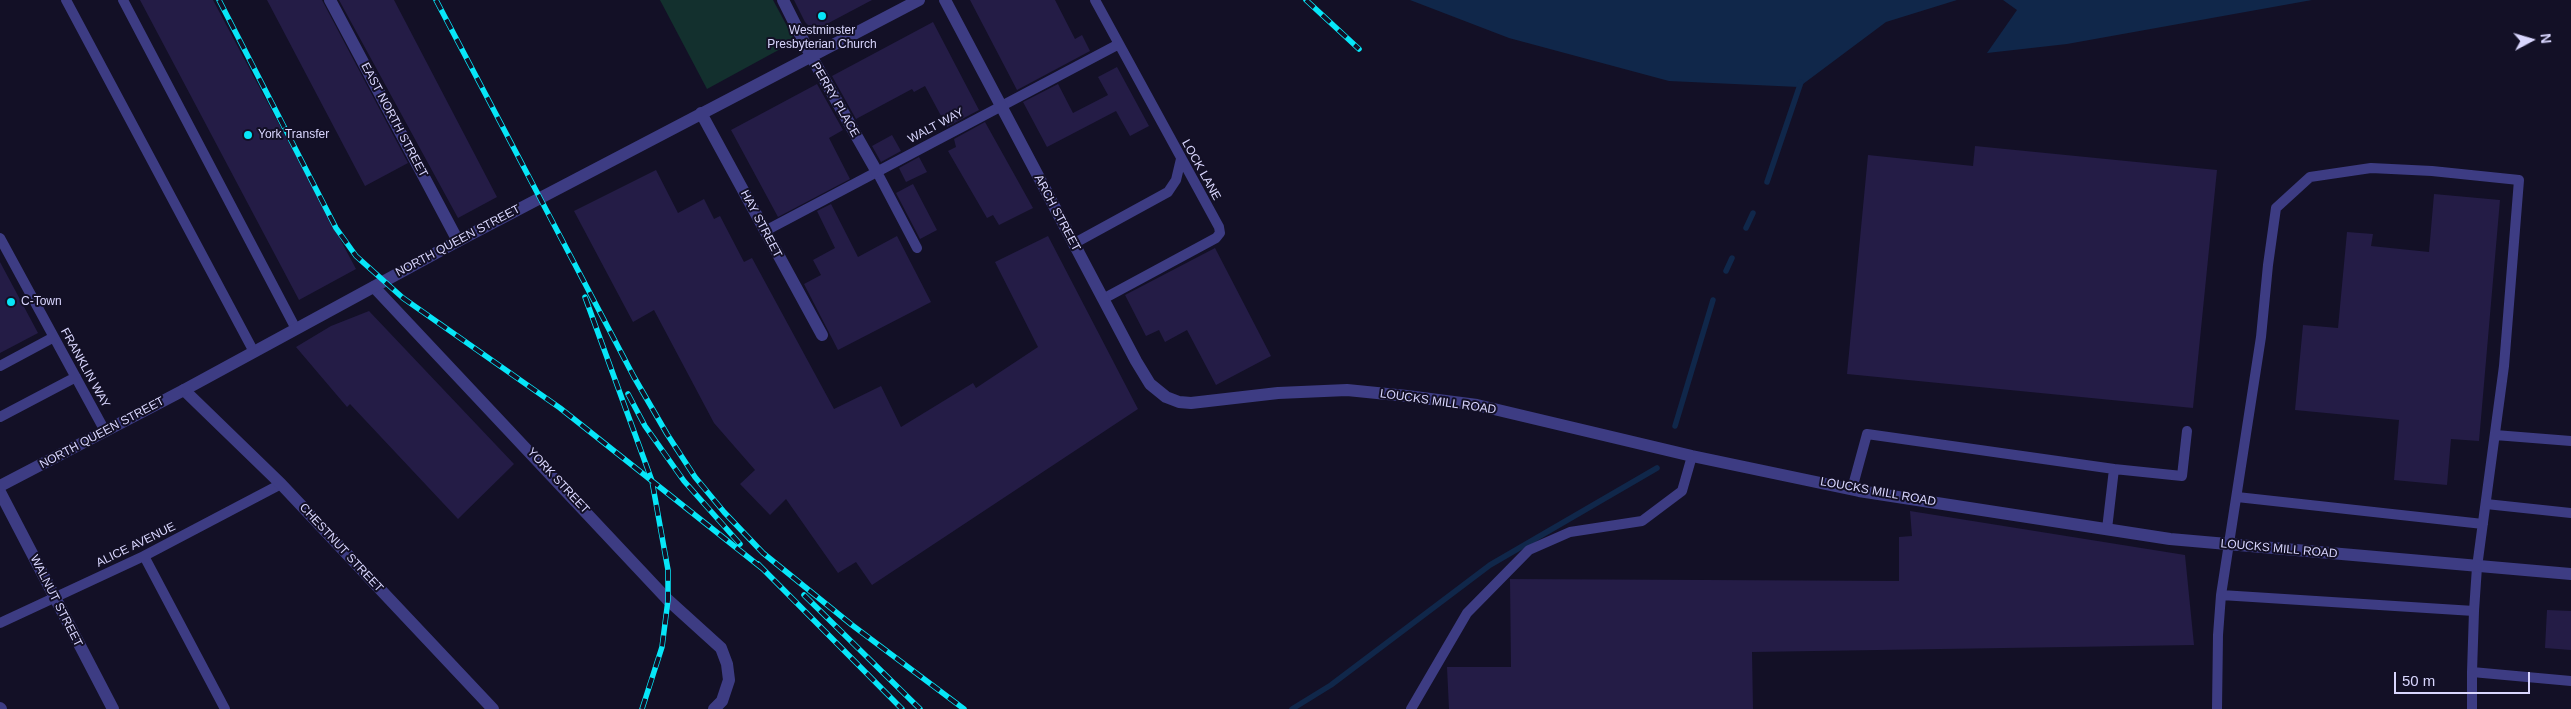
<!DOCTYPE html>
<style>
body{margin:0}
#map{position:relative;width:2571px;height:709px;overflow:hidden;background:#131026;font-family:Arial,sans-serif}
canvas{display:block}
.north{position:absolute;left:2506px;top:15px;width:50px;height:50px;-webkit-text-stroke:4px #131026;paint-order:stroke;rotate:84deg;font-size:14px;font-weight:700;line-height:20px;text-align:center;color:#d9d6fe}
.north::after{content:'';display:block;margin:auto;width:18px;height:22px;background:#d9d6fe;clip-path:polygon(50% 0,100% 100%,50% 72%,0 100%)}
.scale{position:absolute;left:2394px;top:672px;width:136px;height:22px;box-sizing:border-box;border:2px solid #d9d6fe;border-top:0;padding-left:6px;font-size:15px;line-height:18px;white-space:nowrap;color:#d9d6fe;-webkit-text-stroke:4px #131026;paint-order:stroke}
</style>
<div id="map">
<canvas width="2571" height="709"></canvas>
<div class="north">N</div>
<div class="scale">50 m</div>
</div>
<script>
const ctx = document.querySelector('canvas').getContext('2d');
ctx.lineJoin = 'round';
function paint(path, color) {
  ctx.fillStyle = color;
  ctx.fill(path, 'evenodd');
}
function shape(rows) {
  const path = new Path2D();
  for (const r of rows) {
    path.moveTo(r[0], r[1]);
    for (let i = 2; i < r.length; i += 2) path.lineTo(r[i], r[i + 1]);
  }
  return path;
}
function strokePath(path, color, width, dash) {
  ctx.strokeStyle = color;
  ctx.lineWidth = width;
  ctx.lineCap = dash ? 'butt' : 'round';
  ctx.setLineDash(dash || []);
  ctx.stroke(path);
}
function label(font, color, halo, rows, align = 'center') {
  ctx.font = font + ' Arial,sans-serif';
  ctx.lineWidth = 4;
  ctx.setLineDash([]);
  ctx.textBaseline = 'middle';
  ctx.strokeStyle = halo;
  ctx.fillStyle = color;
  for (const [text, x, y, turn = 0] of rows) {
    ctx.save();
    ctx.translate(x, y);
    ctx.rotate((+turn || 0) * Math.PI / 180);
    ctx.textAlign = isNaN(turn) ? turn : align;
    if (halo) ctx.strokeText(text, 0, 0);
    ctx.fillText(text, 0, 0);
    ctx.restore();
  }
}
paint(shape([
 [660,0,773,0,795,41,707,89]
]), '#13302e');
paint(shape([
 [1410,0,1957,0,1886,22,1799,87,1669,81,1509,38],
 [2003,0,2312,0,2067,44,1987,53,2017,10]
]), '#10274a');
strokePath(shape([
 [1767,182,1801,82],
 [1746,228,1753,213],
 [1726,271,1732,258],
 [1675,426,1713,300],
 [1292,709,1331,685,1490,565,1657,468]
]), '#10274a', 5.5);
paint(shape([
 [140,0,213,0,356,269,299,300],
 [267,0,322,0,408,163,365,186],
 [339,0,394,0,497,197,458,218],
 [794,0,872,0,821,27,809,26,805,22],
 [970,0,1055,0,1075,39,1082,35,1090,51,1017,90],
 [933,22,979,110,947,127,925,86,914,92,912,89,856,119,832,76],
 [1117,67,1149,126,1130,136,1116,111,1047,147,1023,102,1058,84,1073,113,1108,95,1098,77],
 [817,84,843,130,829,138,850,179,778,217,731,130],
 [985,122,1033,208,999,225,993,215,987,218,948,151,956,147,954,139],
 [892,135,901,151,881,162,872,146],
 [1975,146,2217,170,2193,408,1847,374,1868,155,1973,166],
 [919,157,927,172,906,182,899,168],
 [656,170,678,213,704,199,714,219,720,216,744,262,752,258,834,409,881,386,901,427,973,383,976,388,1038,347,995,262,1048,236,1138,409,872,585,856,562,838,573,786,499,770,515,740,484,755,470,714,423,654,310,633,322,574,211],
 [913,184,937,230,920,239,896,193],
 [2434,194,2500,200,2479,441,2451,439,2447,485,2394,480,2399,420,2295,410,2303,325,2338,328,2347,232,2373,234,2371,246,2429,252],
 [831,204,858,257,897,236,931,302,838,350,804,284,821,275,813,260,835,248,817,211],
 [1215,248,1271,356,1216,385,1187,330,1165,342,1159,330,1146,336,1125,295],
 [0,262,38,333,0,353],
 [369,311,514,464,458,519,350,404,347,407,296,347,331,326],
 [1910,511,2185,555,2194,645,1752,652,1753,709,1449,709,1447,667,1511,667,1510,579,1899,581,1899,537,1912,536],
 [2547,610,2571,611,2571,650,2545,648]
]), '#241c46');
strokePath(shape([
 [66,0,254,352],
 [123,0,296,329],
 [1095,0,1219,227,1220,233,1216,238,1103,299],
 [877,172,917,248],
 [765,231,1119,44],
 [0,238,105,431],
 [1073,244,1168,192,1176,180,1181,159],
 [0,366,54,337],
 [0,417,76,377],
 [2495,435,2571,441],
 [2114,469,2182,476,2187,431],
 [1852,489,1867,434,2114,469,2107,529],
 [2237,497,2483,524],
 [2486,504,2571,513],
 [144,556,225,709],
 [2474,611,2472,672,2571,681],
 [0,623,144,556,281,484],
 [2472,672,2472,709],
 [1411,709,1467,613,1529,550,1570,532,1642,521,1682,491,1692,456],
 [2217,709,2218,635,2221,595,2261,337,2268,265,2276,208,2310,177,2371,168,2432,171,2519,180,2504,366,2477,567,2474,611,2221,595]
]), '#3d3c83', 10);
strokePath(shape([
 [783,0,811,56,877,172],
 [701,113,822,335],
 [458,241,919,0],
 [374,287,668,600,721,648,727,664,729,680,722,701,714,709],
 [184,390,281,484,493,709],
 [0,492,113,709],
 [0,708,1,709]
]), '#3d3c83', 12);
strokePath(shape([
 [945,0,1136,361,1150,384,1166,397,1179,402,1191,403,1278,393,1347,390,1407,396,1477,405,1692,456,1859,491,2170,539,2571,574],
 [0,486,184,390,458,241,330,0]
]), '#3d3c83', 12);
const rail = shape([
 [219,0,336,228,356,256,403,298,560,408,763,569],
 [436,0,634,377,667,434,695,477,724,512,763,553,852,625,964,709],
 [1306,0,1359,49],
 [585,297,652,481,668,570,668,600,662,647,642,709],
 [628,394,645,426,684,481,740,544],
 [758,564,902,709],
 [804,595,920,709]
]);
strokePath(rail, '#07e6f8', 5.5);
strokePath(rail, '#131026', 4, [11]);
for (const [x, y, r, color] of [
 [822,16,5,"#07e6f8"],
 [248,135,5,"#07e6f8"],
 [11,302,5,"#07e6f8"]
]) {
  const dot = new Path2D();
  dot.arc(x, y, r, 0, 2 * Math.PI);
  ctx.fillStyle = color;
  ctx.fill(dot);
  strokePath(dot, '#131026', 2);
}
label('12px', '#d9d6fe', '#131026', [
 ["Westminster",822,31,"center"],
 ["Presbyterian Church",822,45,"center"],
 ["York Transfer",258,135],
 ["C-Town",21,302]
], 'left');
label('12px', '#d9d6fe', '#131026', [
 ["PERRY PLACE",835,100,60],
 ["EAST NORTH STREET",394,120,62],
 ["WALT WAY",936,126,-28],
 ["LOCK LANE",1201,170,61],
 ["ARCH STREET",1057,213,62],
 ["HAY STREET",761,224,62],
 ["NORTH QUEEN STREET",458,241,-28],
 ["FRANKLIN WAY",85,368,61],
 ["LOUCKS MILL ROAD",1438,402,8],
 ["NORTH QUEEN STREET",102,433,-28],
 ["YORK STREET",558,481,47],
 ["LOUCKS MILL ROAD",1878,492,10],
 ["ALICE AVENUE",136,545,-26],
 ["CHESTNUT STREET",341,548,47],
 ["LOUCKS MILL ROAD",2279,549,5],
 ["WALNUT STREET",56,601,63]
]);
</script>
